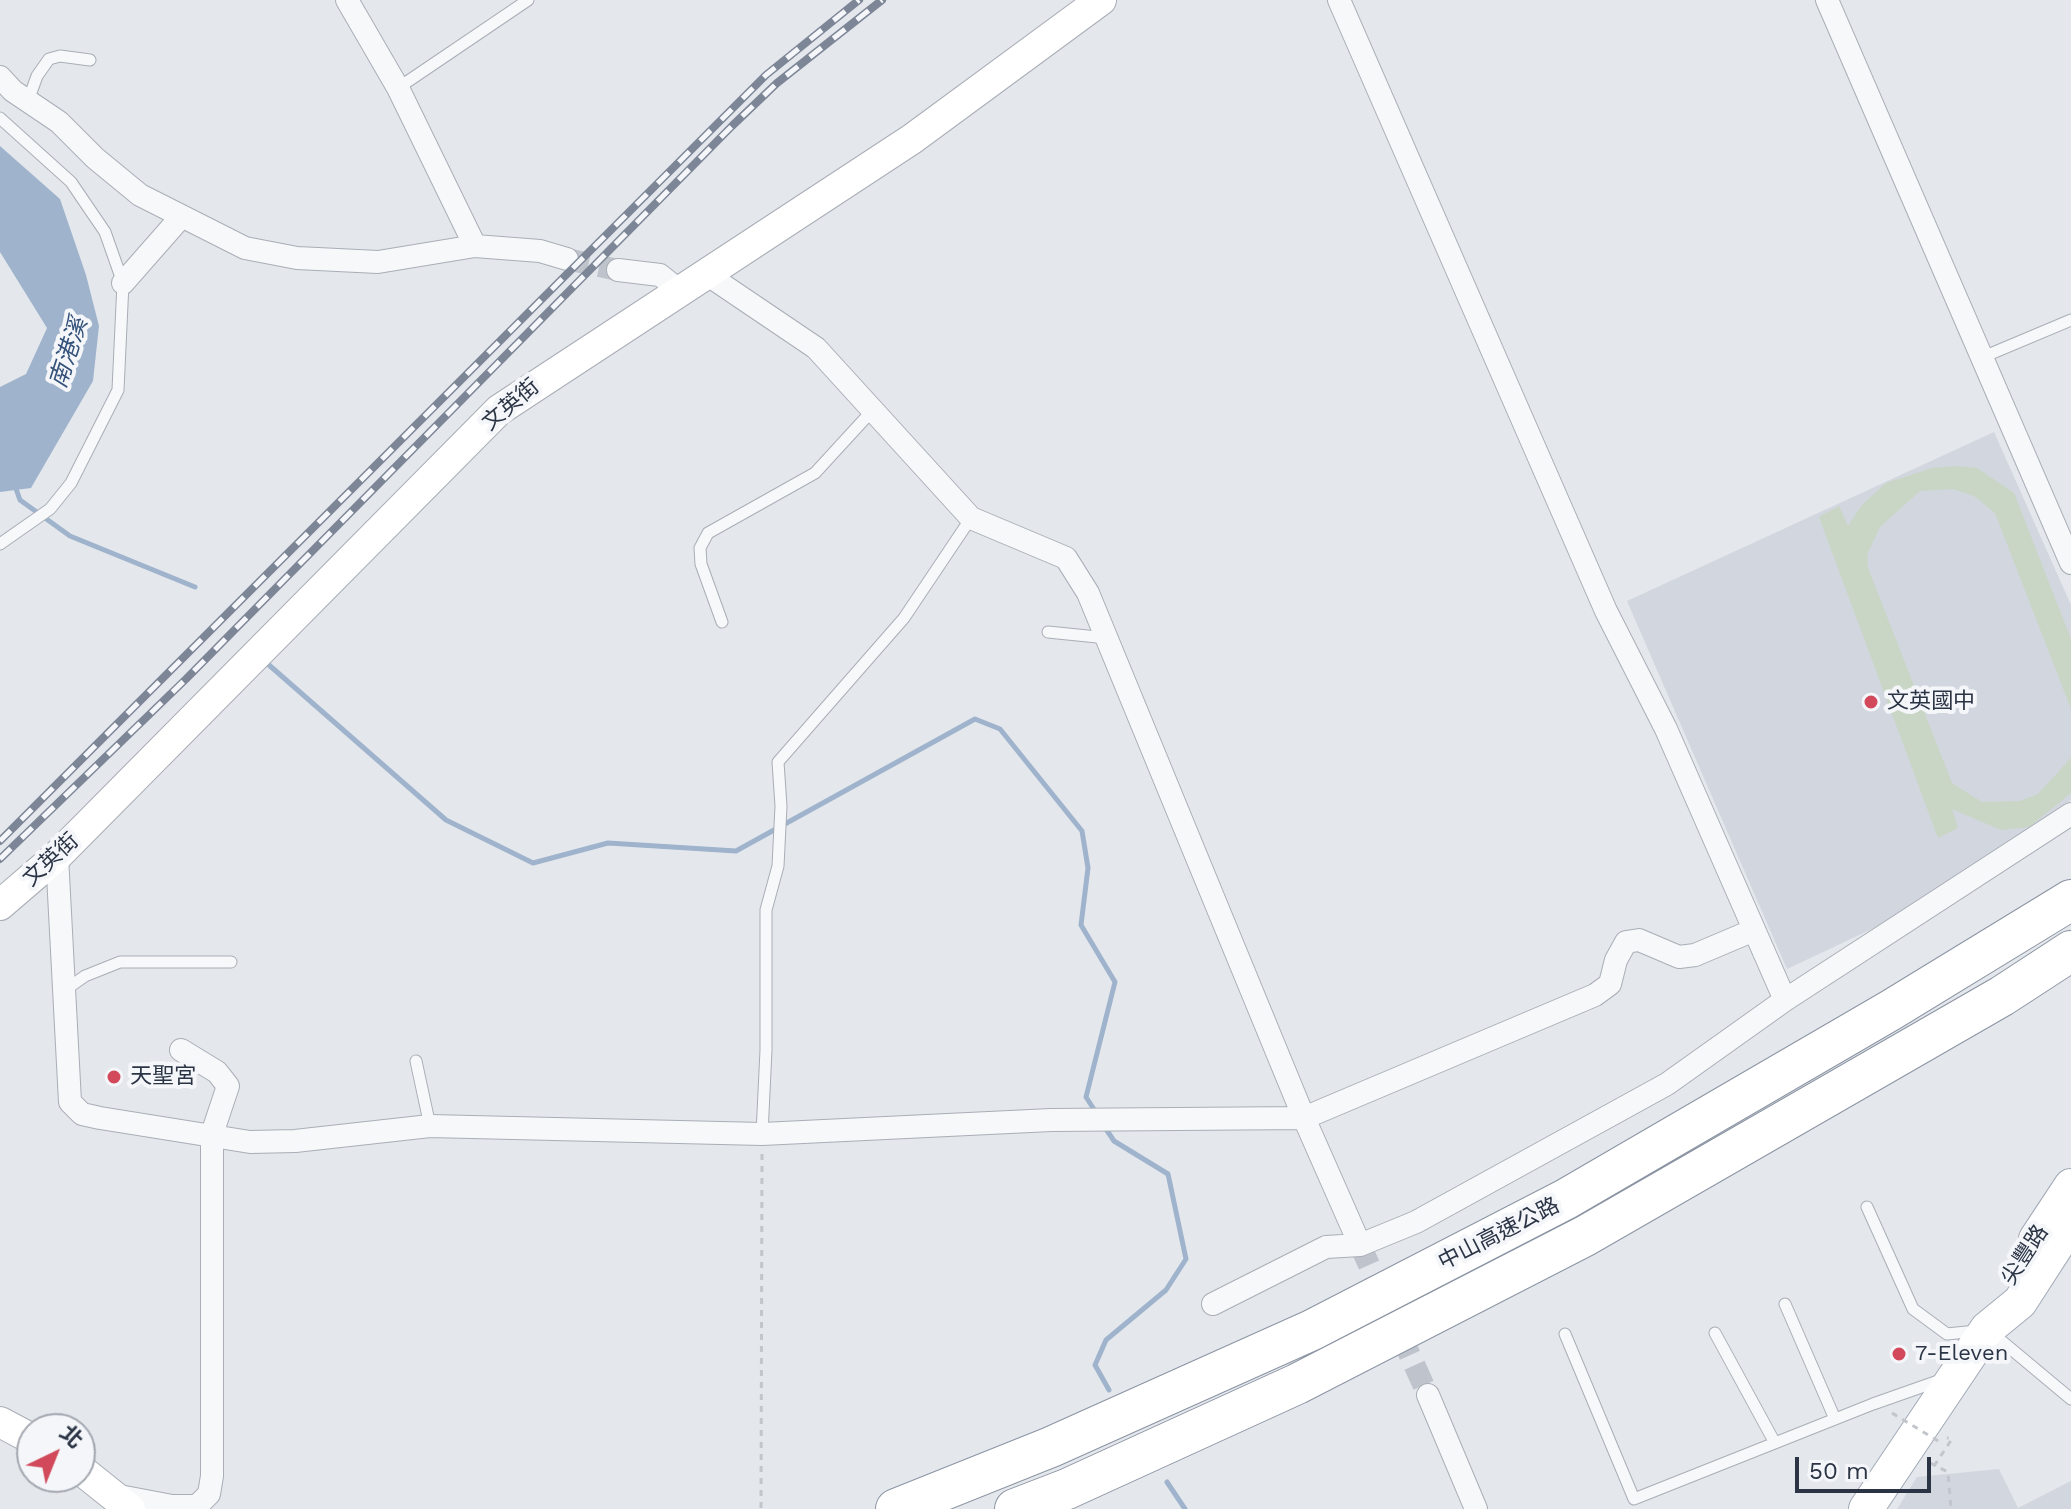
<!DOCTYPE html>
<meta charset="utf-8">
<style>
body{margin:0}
#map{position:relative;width:2071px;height:1509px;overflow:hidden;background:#e4e7ec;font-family:"Work Sans","Noto Sans TC",sans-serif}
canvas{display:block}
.north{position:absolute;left:16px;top:1413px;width:80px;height:80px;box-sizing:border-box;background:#f4f6f9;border:2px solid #a4a8b1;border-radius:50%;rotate:43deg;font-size:22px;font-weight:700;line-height:32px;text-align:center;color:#2b3445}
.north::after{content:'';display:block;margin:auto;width:28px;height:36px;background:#d1495b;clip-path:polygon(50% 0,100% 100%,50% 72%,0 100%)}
.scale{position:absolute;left:1795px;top:1457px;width:136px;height:36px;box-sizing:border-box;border:4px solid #2b3445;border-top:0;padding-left:10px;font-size:24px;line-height:28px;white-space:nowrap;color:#2b3445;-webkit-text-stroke:6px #f4f6f9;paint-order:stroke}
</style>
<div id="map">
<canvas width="2071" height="1509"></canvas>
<div class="north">北</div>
<div class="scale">50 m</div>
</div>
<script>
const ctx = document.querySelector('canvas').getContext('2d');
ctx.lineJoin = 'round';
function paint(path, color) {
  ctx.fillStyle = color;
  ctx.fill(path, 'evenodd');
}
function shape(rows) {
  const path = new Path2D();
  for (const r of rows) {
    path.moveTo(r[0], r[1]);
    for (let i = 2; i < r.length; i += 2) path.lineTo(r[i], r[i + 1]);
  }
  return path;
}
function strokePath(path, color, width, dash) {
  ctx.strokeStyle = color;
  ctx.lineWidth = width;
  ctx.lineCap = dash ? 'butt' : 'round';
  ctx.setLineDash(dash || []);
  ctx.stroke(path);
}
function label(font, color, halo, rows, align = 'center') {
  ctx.font = font + ' "Work Sans","Noto Sans TC",sans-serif';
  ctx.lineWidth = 8;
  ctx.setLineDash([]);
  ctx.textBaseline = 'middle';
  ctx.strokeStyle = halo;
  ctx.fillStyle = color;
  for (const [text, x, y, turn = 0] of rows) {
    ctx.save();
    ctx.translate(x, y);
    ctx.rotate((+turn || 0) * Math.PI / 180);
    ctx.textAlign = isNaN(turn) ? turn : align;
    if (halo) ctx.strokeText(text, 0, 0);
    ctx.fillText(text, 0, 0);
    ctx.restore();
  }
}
paint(shape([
 [1994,432,2071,605,2071,800,1891,920,1787,969,1627,601],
 [1999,1469,2018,1508,2071,1481,2071,1509,1897,1509,1917,1477]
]), '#d2d6de');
paint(shape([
 [1955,466,1977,468,2014,493,2071,639,2071,709,1995,513,1974,496,1953,489,1920,491,1880,527,1867,555,1868,568,1952,783,1982,802,2020,801,2038,794,2071,758,2071,793,2029,827,2001,830,1952,809,1958,828,1938,838,1819,517,1839,506,1848,526,1862,505,1886,483,1932,468]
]), '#c9d6c5');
paint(shape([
 [0,146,60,199,86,275,99,326,93,381,31,488,0,492,0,387,26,374,47,328,0,252]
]), '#9fb4cc');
strokePath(shape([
 [15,486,20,500,70,536,195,587],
 [269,665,446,820,533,863,608,843,736,851,975,719,1000,729,1082,831,1088,868,1081,925,1115,982,1086,1097,1097,1114],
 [1104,1126,1114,1141,1168,1174,1186,1259,1166,1290,1106,1340,1095,1365,1109,1390],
 [1167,1482,1185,1509]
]), '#9fb4cc', 5);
strokePath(shape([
 [567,259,618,270],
 [1360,1245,1428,1395]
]), '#bfc3cb', 22, [22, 11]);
const lane = shape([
 [398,88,528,0],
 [28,101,37,76,49,59,60,56,90,60],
 [0,118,71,182,105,232,123,283,118,390,71,483,50,509,0,544],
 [1983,357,2071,320],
 [722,622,701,564,700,548,708,533,815,473,871,412],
 [1048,632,1107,638],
 [65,990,85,976,120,962,231,962],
 [416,1061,430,1126],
 [762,1134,766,1050,766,910,778,866,781,806,778,762,904,618,971,518],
 [1867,1207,1913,1309,1947,1334,1976,1331],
 [1785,1304,1835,1419],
 [1715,1333,1775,1443],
 [1992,1333,2071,1399],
 [1565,1334,1634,1499,1873,1404,1944,1379]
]);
const street = shape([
 [347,0,398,88,475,246],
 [1339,0,1606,611,1666,729,1785,1000],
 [1827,0,2071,563],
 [0,77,13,91,59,122,95,158,140,195,245,248,297,258,378,262,475,246,540,251,567,259],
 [618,270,660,275,680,291],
 [705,273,816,348,971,518,1066,558,1088,593,1304,1118,1360,1245],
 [123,283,181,217],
 [57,856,70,1102,82,1114,100,1118,250,1142,295,1141,430,1126,762,1134,1051,1120,1304,1118,1595,995,1610,984,1616,960,1626,942,1639,940,1679,957,1695,955,1754,930],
 [1213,1304,1326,1247,1360,1245,1416,1222,1667,1084,1785,1000,2071,814],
 [1428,1395,1476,1509],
 [114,1495,172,1506,197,1506,209,1494,212,1476,212,1134,228,1086,217,1072,181,1050]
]);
const secondary = shape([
 [0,905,57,856,499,410,912,139,1101,0],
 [0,1422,32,1439],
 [80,1469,130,1509]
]);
const primary = shape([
 [2036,1239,2071,1186],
 [1866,1509,1987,1329,2020,1302,2071,1223]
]);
const highway = shape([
 [896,1509,1051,1447,1312,1330,1566,1199,1891,1010,2071,900],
 [1015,1509,1067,1489,1297,1384,1585,1236,2002,996,2071,951]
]);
strokePath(lane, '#a9aeb7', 13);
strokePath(street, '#a9aeb7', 24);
strokePath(secondary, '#a9aeb7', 32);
strokePath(primary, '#a3abb8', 36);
strokePath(highway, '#8b94a3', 42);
strokePath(shape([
 [1930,1463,1948,1472,1951,1509],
 [1934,1466,1952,1439,1947,1438],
 [761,1508,762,1154]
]), '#c2c5cb', 3, [6, 6]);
strokePath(lane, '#f7f8fa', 11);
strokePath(street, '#f7f8fa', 22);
strokePath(secondary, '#fff', 30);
strokePath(primary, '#fff', 34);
strokePath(highway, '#fff', 40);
const rail = shape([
 [0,841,766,75,859,0],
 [0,859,186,679,732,126,777,83,882,0]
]);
strokePath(rail, '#7d8696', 8);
strokePath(rail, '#f4f6f9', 5, [15]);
strokePath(shape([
 [1892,1413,1943,1444]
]), '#c2c5cb', 3, [6, 6]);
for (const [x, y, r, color] of [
 [1871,702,8,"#d1495b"],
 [114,1077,8,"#d1495b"],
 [1899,1354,8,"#d1495b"]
]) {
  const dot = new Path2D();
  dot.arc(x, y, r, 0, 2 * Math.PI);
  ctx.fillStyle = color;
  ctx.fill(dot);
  strokePath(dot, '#f4f6f9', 3);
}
label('22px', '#2b3445', '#f4f6f9', [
 ["文英街",511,405,-40],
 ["文英街",51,860,-43],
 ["中山高速公路",1499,1234,-27],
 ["尖豐路",2025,1255,-57]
]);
label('22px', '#2b3445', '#f4f6f9', [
 ["文英國中",1887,702],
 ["天聖宮",130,1077],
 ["7-Eleven",1915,1354]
], 'left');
label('italic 24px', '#34527a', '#f4f6f9', [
 ["南港溪",69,353,-72]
]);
</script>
